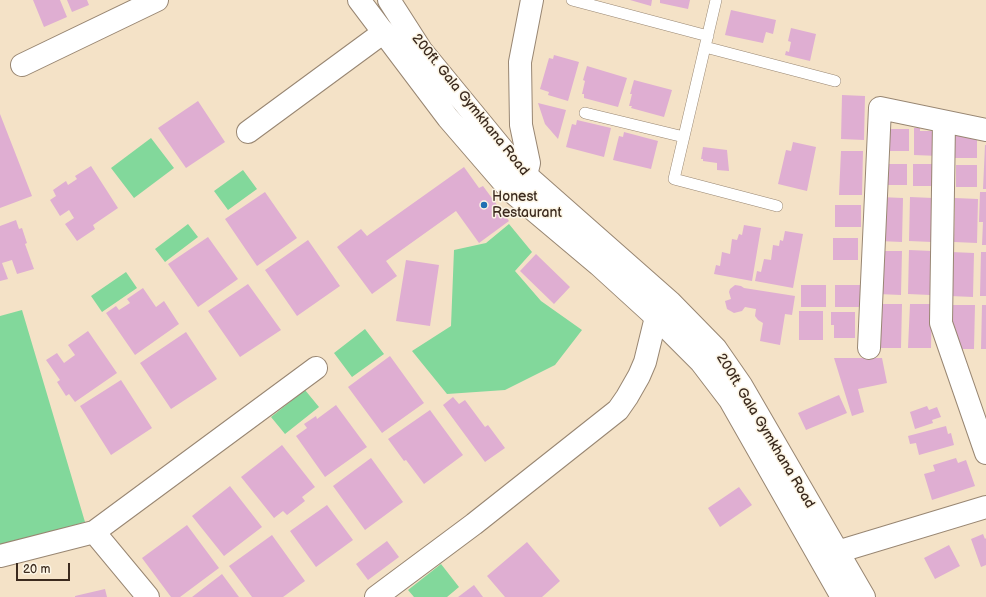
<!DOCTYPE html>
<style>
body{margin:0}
#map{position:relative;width:986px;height:597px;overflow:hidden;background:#f4e2c7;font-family:"Balsamiq Sans",sans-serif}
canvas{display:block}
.scale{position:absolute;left:16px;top:563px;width:54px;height:18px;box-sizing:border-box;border:2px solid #3b2a1e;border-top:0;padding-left:5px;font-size:12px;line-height:14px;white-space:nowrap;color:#3b2a1e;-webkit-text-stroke:3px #fcf5e5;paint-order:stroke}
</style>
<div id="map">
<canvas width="986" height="597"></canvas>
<div class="scale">20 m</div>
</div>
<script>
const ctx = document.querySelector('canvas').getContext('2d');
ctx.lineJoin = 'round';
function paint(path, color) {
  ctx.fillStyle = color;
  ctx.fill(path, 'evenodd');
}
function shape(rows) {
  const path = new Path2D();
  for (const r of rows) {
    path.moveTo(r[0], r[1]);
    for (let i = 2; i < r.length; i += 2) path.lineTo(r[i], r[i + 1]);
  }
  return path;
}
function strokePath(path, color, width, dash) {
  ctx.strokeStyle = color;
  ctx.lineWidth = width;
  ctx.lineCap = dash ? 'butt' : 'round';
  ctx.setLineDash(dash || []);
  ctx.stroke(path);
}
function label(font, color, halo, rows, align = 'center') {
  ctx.font = font + ' "Balsamiq Sans",sans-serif';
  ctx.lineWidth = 3;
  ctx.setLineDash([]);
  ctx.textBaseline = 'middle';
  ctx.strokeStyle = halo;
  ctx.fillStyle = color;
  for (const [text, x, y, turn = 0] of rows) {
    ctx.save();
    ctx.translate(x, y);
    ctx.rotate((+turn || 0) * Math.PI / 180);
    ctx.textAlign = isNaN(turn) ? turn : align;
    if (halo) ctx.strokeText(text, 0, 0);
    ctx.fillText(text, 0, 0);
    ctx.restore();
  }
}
paint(shape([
 [151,138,174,168,134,198,111,168],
 [243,170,257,189,228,210,214,191],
 [188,224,198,237,165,262,155,249],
 [509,224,532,252,515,271,541,301,582,330,555,365,505,390,447,394,412,351,451,326,454,250,486,243],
 [126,272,137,288,102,312,91,296],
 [22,310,85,522,0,547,0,316],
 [365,329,384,354,352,377,334,353],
 [305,390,319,407,285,434,271,417],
 [441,564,459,587,447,597,414,597,408,590]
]), '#82d89b');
paint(shape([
 [33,0,60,0,67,17,44,27],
 [67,0,87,0,89,5,72,12],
 [630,0,652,0,651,6],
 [660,0,690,0,688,9,660,3],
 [731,10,776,20,773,34,766,32,763,43,725,35],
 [791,28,816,34,810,61,785,55,786,51,789,52,791,42,788,41],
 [554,55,579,62,568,101,548,95,549,92,540,89,549,58,553,59],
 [587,66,627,78,618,107,584,98,584,94,582,94,585,81,583,80],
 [634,80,672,90,664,117,631,108,632,106,629,106,632,94,630,94],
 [842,95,865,96,864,140,841,139],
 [198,101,225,142,186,168,158,128],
 [538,103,566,110,558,139,545,124],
 [0,114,32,196,0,208],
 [577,120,611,128,604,157,566,147,572,124,576,125],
 [914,128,920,128,920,131,939,131,939,156,914,155],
 [884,129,909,129,909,151,884,151],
 [624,132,658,141,651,169,613,160,619,136,623,137],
 [955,136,977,136,977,158,955,158],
 [793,142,816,147,807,191,778,184,786,150,791,151],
 [985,145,986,145,986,189,983,189],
 [703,147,727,150,729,171,717,170,717,163,703,161,703,159,701,159],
 [841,151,863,151,862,195,839,195],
 [881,164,907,164,907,185,881,185],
 [913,164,938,164,938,186,913,186],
 [956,165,977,165,977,187,956,187],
 [91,166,118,208,93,225,95,229,77,241,65,224,74,218,69,210,60,216,50,200,56,196,53,190,66,181,68,185,77,179,75,176],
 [464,167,479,188,483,186,509,221,479,243,456,211,386,261,397,276,372,294,337,247,361,229,367,236],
 [265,192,297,238,257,266,225,219],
 [980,192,986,192,986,245,982,245,983,222,979,222],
 [880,197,903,198,902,242,879,241],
 [910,197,933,198,932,242,909,241],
 [955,198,978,199,977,243,954,242],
 [835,205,861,205,861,227,835,227],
 [16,220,19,229,22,228,27,243,25,244,34,269,17,274,12,260,2,263,8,279,0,281,0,226],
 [744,225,761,228,752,281,714,274,716,265,720,266,722,252,730,254,732,239,737,240,739,234,742,235],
 [785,231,803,234,793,288,755,281,757,271,761,272,764,259,771,260,773,245,779,246,780,240,783,241],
 [208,237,238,279,198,307,168,264],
 [833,238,858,238,858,260,833,260],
 [308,240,340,286,297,316,265,270],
 [909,250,932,251,930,295,908,294],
 [879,251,902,251,901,295,878,294],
 [951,252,974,253,973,297,950,296],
 [981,252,986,252,986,296,980,296],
 [536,254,570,287,554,304,520,271],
 [406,260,439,265,430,326,396,321],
 [248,284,281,330,240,357,208,311],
 [735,285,741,286,744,288,795,296,792,315,785,314,780,345,760,341,763,323,758,320,755,316,756,309,745,307,742,311,734,313,727,309,725,301,731,299,729,292,730,289],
 [801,285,826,285,826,307,801,307],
 [835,285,861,285,861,307,835,307],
 [143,288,156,307,164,301,179,324,135,355,106,313,116,306,119,310,130,303,127,299],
 [879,304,902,304,901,348,878,348],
 [910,304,932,304,931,348,908,348],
 [952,305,975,305,974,349,951,349],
 [982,305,986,305,986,349,981,349],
 [799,311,823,311,823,340,799,340],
 [831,312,855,312,855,338,834,338,834,325,831,325],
 [88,331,117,373,75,402,69,394,66,396,57,382,60,380,46,360,57,353,64,363,75,355,68,345],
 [186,332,217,379,171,409,140,363],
 [390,356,424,403,382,433,348,387],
 [834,358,882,358,887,383,858,389,864,412,852,416],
 [121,380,152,428,111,455,80,406],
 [839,395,847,413,806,430,798,413],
 [453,397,459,404,465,400,485,427,488,425,505,448,485,462,443,405],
 [336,405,367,447,325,477,296,436,307,428,304,424,316,416,317,419],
 [927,406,929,410,937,407,941,417,932,420,933,423,915,429,910,412],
 [430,410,463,455,424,484,406,460,404,461,388,439],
 [946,426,948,434,951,433,954,445,919,455,916,443,910,444,908,436],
 [282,445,315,487,302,497,305,501,287,515,283,511,274,518,241,477],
 [371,458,403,502,365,530,333,486],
 [956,458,958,463,966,460,975,486,932,500,924,474,935,471,933,465],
 [230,486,262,527,224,556,192,516],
 [739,487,752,505,720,527,708,508],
 [327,505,353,540,316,567,290,531],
 [187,525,219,568,180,597,171,597,142,558],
 [983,534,985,539,986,538,986,565,981,567,971,539],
 [272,535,305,581,283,597,252,597,229,566],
 [387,541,399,557,368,580,356,564],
 [527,542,560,581,542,597,505,597,487,576],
 [949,545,960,566,935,579,924,558],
 [222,574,239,597,192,597],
 [474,585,483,597,458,597],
 [105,589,107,597,75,597,75,596]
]), '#dfaed2');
const service = shape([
 [572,0,708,36],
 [716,0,674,179,777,206],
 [705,47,835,81],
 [585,113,684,137]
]);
const minor = shape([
 [22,65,157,0],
 [944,122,941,323,986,453],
 [248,132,384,32],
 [516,186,526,175,529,163,521,125,520,62,532,0],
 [869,348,880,108,986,130],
 [837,552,986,507],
 [0,556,94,532],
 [148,597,94,532,316,368],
 [376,597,474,524,618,410,627,397,639,376,645,362,656,317,667,305]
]);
const tertiary = shape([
 [359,0,448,118,511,191,599,265,656,317,701,362,730,400,842,597],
 [389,0,421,50,504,151,526,175,670,302,716,349,741,385,864,597]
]);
strokePath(service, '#988672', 12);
strokePath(minor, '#988672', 24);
strokePath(tertiary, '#988672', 24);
strokePath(service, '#fff', 11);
strokePath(minor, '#fff', 22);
strokePath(tertiary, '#fff', 22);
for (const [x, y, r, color] of [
 [484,205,4,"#1f6fb2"]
]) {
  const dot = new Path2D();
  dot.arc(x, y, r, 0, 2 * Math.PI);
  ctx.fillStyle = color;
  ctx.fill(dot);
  strokePath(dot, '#fcf5e5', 1.5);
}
label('14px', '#3b2a1e', '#fcf5e5', [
 ["200ft. Gala Gymkhana Road",470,105,51],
 ["200ft. Gala Gymkhana Road",765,431,59]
]);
label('14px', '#3b2a1e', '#fcf5e5', [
 ["Honest",492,197],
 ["Restaurant",492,213]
], 'left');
</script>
